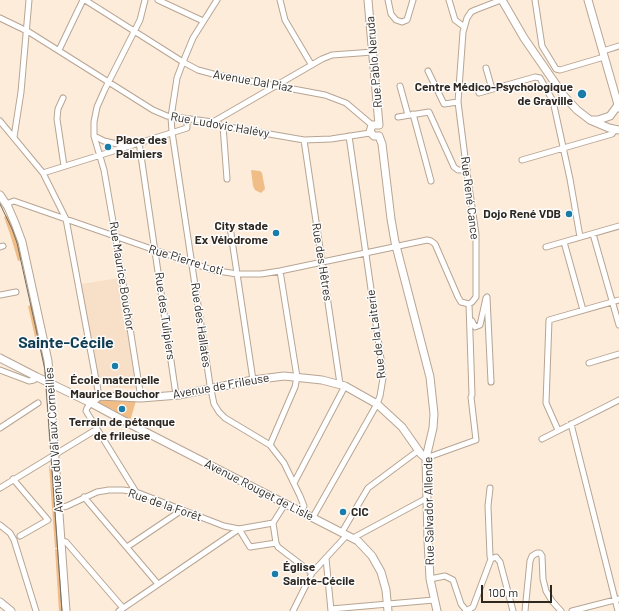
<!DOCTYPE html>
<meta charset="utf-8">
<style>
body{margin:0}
#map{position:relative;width:619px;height:611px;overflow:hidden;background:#feecda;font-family:Barlow,sans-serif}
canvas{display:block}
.scale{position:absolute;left:481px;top:585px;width:71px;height:18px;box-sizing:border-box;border:2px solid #2e2821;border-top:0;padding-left:5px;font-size:12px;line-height:14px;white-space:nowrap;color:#2e2821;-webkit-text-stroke:3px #fdfdfd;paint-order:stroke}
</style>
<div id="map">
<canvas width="619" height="611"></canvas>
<div class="scale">100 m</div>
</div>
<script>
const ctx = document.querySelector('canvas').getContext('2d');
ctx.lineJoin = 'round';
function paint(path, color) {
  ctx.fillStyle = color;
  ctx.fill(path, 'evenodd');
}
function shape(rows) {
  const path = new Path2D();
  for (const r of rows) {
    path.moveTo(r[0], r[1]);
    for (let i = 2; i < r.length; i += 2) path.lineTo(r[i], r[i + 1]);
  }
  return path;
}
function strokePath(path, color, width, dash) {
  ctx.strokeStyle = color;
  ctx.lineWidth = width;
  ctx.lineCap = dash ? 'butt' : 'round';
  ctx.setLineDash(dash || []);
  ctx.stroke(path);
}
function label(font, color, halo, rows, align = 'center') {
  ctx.font = font + ' Barlow,sans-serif';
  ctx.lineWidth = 3;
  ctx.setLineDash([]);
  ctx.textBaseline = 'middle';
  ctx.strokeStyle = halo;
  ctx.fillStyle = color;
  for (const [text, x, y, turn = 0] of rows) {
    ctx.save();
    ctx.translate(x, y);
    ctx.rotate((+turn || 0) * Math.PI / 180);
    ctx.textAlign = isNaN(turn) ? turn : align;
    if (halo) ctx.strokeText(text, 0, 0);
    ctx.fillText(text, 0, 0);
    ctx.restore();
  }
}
paint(shape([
 [119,278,136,387,135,389,108,387,109,384,104,384,103,380,99,380,81,284]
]), '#f8e0c8');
paint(shape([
 [251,170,260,171,262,173,265,189,261,193,255,190,253,186],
 [8,215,15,232,22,260,18,261,10,234,4,217],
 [32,305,41,345,37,346,28,306],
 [100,398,126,401,136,401,130,421,117,415,114,410,98,403,98,401],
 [53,465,59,548,55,548,49,466],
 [55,549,59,549,63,611,59,611]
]), '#f1bd86');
const minor = shape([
 [85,0,183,62,198,70,213,74,325,95,346,103,372,125],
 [158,0,203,21],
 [217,0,193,38,183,62,177,78,171,117,172,132,210,385,214,404,219,412,225,418,270,445,284,463,300,496,304,506,302,511],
 [280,0,285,20,311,64],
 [388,0,391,14,396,20,402,22,407,20,413,0],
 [449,0,455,20,463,26],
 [535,0,542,46,556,69,560,70,604,57],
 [0,18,29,32,153,110,167,116,213,122,223,126,304,140,331,139,370,133],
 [59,50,83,0],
 [603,51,619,46],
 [486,68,492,89],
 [428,71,444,104,458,102],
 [400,86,408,115],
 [479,93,535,77,540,78,553,101,570,179,580,237],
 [63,98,58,109,57,119,64,166],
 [413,114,431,181],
 [398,117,429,112,454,167,458,170,467,170],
 [0,121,43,173,66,219,99,396],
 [213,122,322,59,332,55,373,52],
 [223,126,227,179],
 [94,136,104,141,126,146],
 [14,137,21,92,29,0],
 [304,140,340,384],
 [139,142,176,395],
 [522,160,612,134,616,129],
 [43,173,187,128,187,119],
 [6,204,14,201,192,263,212,270,237,274,261,274,280,271,427,240,431,241,435,244,458,297,461,302,469,304,472,302,476,297,476,234,467,173,458,102,463,32,467,18,471,12,475,10,501,0],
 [230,227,253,380],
 [593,234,619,325],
 [564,242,583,310],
 [0,247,3,246],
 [546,247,619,226],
 [0,295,16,292],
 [472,321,475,327,480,325,486,298,487,297,491,382],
 [589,363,619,354],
 [0,370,29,381,34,380,37,377],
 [141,398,115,233,104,170,94,136,94,122,97,107,105,89,140,20,145,0],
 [91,403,87,408,86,411,136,492],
 [571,424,618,611],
 [0,428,38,403],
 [558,430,546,403,549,320,619,300],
 [542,439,619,400],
 [270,445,295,387,297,377,280,271],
 [426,458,476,440,471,397,472,395,469,304],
 [13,479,48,520,20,536],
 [294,483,345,386],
 [0,488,97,429],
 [490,488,488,506,490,556,491,559],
 [84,497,158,584],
 [285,504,273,523,276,543,278,547,312,573],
 [59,508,67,506,97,492,109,490,123,490,136,492,224,526,239,529,273,523],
 [313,517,377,404,380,396,383,378,381,359,349,136],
 [0,525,10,533,14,540,36,611],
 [342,532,368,488,419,450],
 [353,538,427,498],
 [62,541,66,542,123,608],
 [127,547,182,510],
 [326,558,331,611],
 [430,579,445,576,453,580,461,604,465,609,468,610,473,607,491,559,496,557,500,562,513,611],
 [331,609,434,600],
 [119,611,239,529,250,547,276,543],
 [293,611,312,573,347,535],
 [525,611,530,561,532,556,537,553,540,553,542,556,543,579,546,591,552,601,561,611],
 [572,611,619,599]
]);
const tertiary = shape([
 [368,0,379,125],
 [502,0,524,38,564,96,577,110,590,120,609,128,619,130],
 [592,120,598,120,610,116,618,105],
 [379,125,372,125,370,132,374,136,379,136],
 [379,136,382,144,391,219,395,242,430,377,434,414,433,428,426,458,428,541,430,579,437,611],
 [0,195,8,207,15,223,22,242,48,361,66,611],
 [0,358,37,377,91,403,128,423,358,541,372,556,381,572,386,590,388,611],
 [91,403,99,396,141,398,179,395,253,380,284,376,322,380,345,386,377,404,402,427,421,454,426,458]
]);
const secondary = shape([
 [588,0,619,108],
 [0,602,11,611]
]);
strokePath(minor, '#b7a594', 7);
strokePath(tertiary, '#b7a594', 9);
strokePath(secondary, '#b7a594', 9);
strokePath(minor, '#fff', 5);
strokePath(tertiary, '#fff', 7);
strokePath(secondary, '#fff', 7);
strokePath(shape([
 [0,204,12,229,17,243,45,370,62,611]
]), '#766c61', 1);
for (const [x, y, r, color] of [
 [582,94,5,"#1a7ca8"],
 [108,147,4,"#1a7ca8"],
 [569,214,4,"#1a7ca8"],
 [276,233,4,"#1a7ca8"],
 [115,366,4,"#1a7ca8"],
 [122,409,4,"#1a7ca8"],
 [343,512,4,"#1a7ca8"],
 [275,574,4,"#1a7ca8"]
]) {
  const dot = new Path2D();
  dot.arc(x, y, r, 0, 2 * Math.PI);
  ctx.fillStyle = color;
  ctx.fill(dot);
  strokePath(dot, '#fdfdfd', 1.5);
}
label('12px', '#2e2821', '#fdfdfd', [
 ["Rue Pablo Neruda",374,62,-95],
 ["Avenue Dal Piaz",253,81,10],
 ["Rue Ludovic Halévy",220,125,10],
 ["Rue René Cance",470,198,83],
 ["Rue Pierre Loti",186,260,17],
 ["Rue des Hêtres",322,262,81],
 ["Rue Maurice Bouchor",122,276,81],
 ["Rue des Tulipiers",165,316,82],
 ["Rue des Hallates",201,325,82],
 ["Rue de la Laiterie",376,334,-97],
 ["Avenue de Frileuse",221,386,-10],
 ["Avenue du Val aux Corneilles",54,440,-94],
 ["Avenue Rouget de Lisle",259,490,27],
 ["Rue de la Forêt",165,505,19],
 ["Rue Salvador Allende",429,511,-91]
]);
label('bold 12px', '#2e2821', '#fdfdfd', [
 ["Centre Médico-Psychologique",573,87],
 ["de Graville",573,101],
 ["Place des",116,140,"left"],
 ["Palmiers",116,154,"left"],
 ["Dojo René VDB",561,214],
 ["City stade",268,226],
 ["Ex Vélodrome",268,240],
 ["École maternelle",115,380,"center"],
 ["Maurice Bouchor",115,394,"center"],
 ["Terrain de pétanque",122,422,"center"],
 ["de frileuse",122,436,"center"],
 ["CIC",351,512,"left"],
 ["Église",283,567,"left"],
 ["Sainte-Cécile",283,581,"left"]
], 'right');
label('bold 16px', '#123e53', '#fdfdfd', [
 ["Sainte-Cécile",66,343]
]);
</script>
